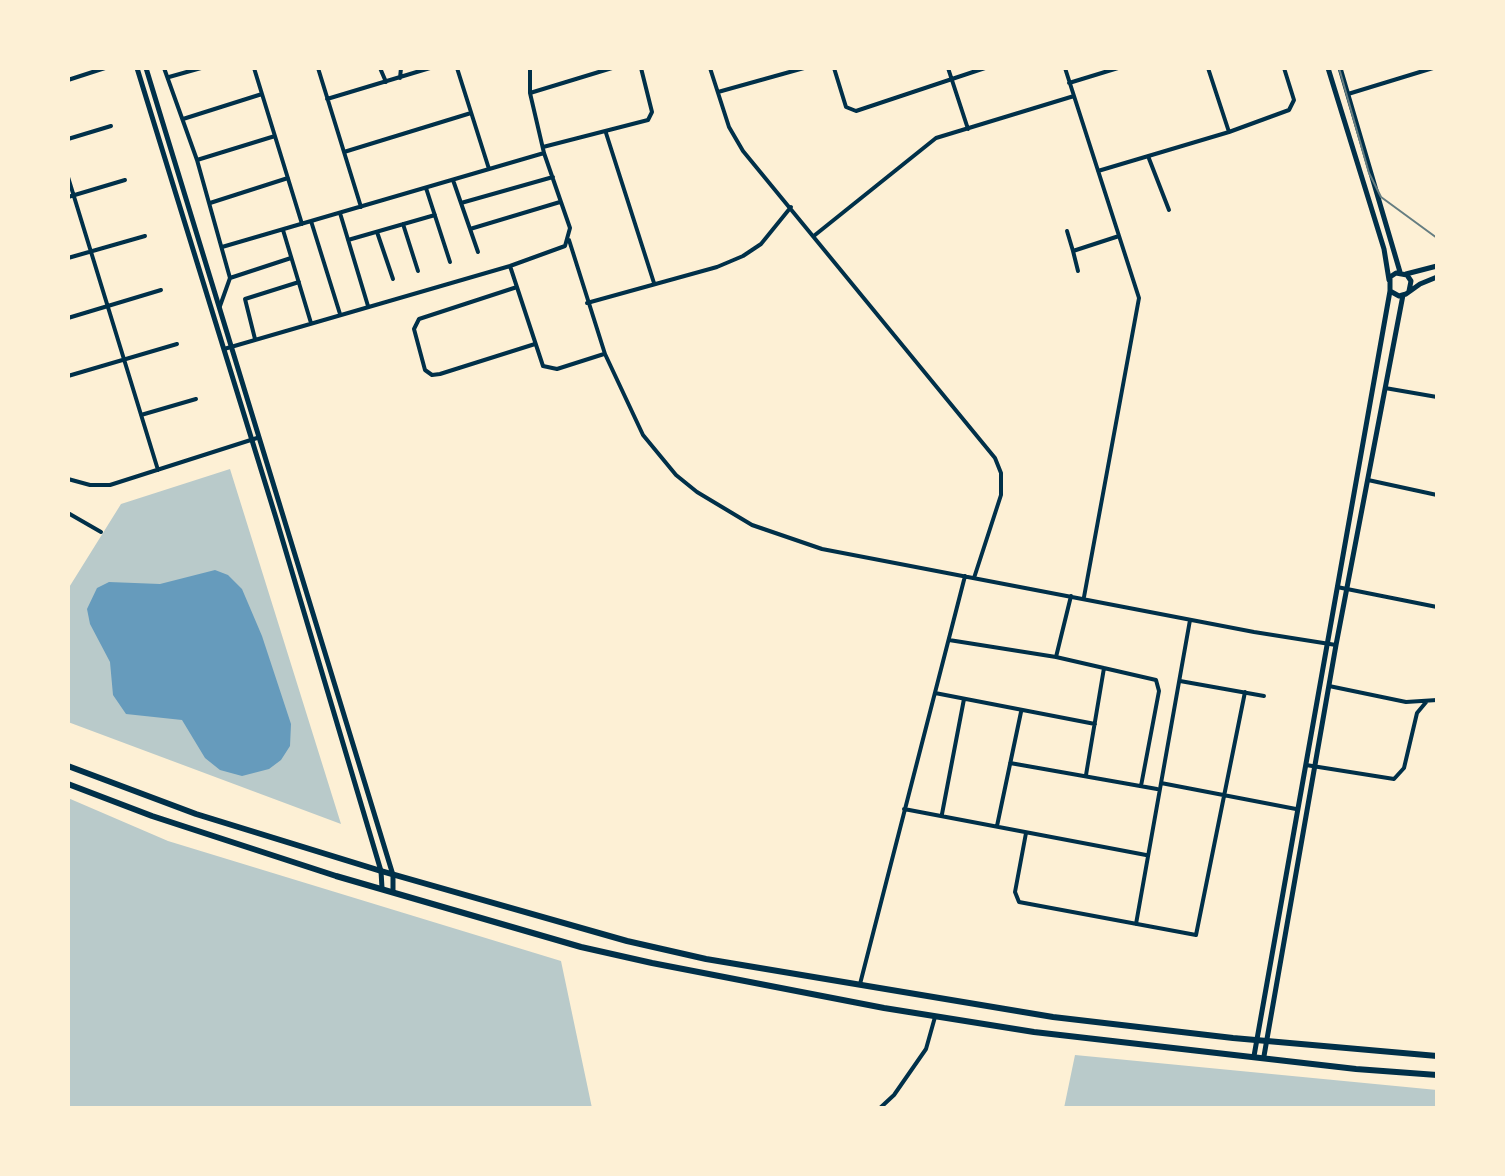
<!DOCTYPE html>
<style>
body{margin:0}
#map{position:relative;width:1505px;height:1176px;overflow:hidden;background:#fdf0d5;font-family:Rubik,sans-serif}
canvas{display:block}
.frame{position:absolute;inset:0;border:70px solid #fdf0d5;pointer-events:none}
</style>
<div id="map">
<canvas width="1505" height="1176"></canvas>
<div class="frame"></div>
</div>
<script>
const ctx = document.querySelector('canvas').getContext('2d');
ctx.lineJoin = 'round';
function paint(path, color) {
  ctx.fillStyle = color;
  ctx.fill(path, 'evenodd');
}
function shape(rows) {
  const path = new Path2D();
  for (const r of rows) {
    path.moveTo(r[0], r[1]);
    for (let i = 2; i < r.length; i += 2) path.lineTo(r[i], r[i + 1]);
  }
  return path;
}
function strokePath(path, color, width, dash) {
  ctx.strokeStyle = color;
  ctx.lineWidth = width;
  ctx.lineCap = dash ? 'butt' : 'round';
  ctx.setLineDash(dash || []);
  ctx.stroke(path);
}
paint(shape([
 [230,469,341,824,68,722,68,589,121,504],
 [68,798,168,841,561,961,592,1108,68,1108],
 [1075,1055,1437,1090,1437,1108,1064,1108]
]), '#b9caca');
paint(shape([
 [215,570,228,575,242,589,262,636,291,724,290,746,281,760,269,769,242,776,220,770,205,758,182,720,126,714,113,695,110,662,90,624,87,609,97,588,109,582,160,584]
]), '#669bbc');
strokePath(shape([
 [164,68,197,160,230,278,220,306],
 [254,68,302,224],
 [318,68,361,207],
 [380,68,386,82],
 [457,68,489,169],
 [710,68,729,127,743,151,995,458,1001,473,1001,495,974,578],
 [834,68,846,107,856,111,985,68],
 [948,68,968,129],
 [1065,68,1139,298,1084,597],
 [1208,68,1229,132],
 [169,77,201,68],
 [400,78,401,68],
 [68,80,105,68],
 [1069,83,1118,68],
 [718,92,804,68],
 [530,93,612,68],
 [1348,94,1433,68],
 [327,99,430,68],
 [183,119,262,94],
 [606,133,654,283],
 [68,139,111,126],
 [543,147,648,120,652,112,641,68],
 [344,152,471,113],
 [1148,156,1169,210],
 [197,160,275,136],
 [1098,171,1229,132,1289,110,1294,100,1284,68],
 [68,177,158,470],
 [453,180,478,252],
 [426,188,450,262],
 [68,197,125,180],
 [210,203,288,178],
 [461,203,553,177],
 [340,213,368,306],
 [311,221,340,314],
 [403,224,418,271],
 [470,229,560,202],
 [283,230,311,323],
 [1067,231,1073,251,1119,236],
 [377,232,393,279],
 [815,235,936,138,1074,96],
 [348,240,435,215],
 [569,240,605,354,643,435,676,475,697,492,752,525,822,549,1254,632,1336,645],
 [222,247,544,153],
 [1073,251,1078,271],
 [68,258,145,236],
 [510,266,543,366,557,369,604,354],
 [230,278,291,258],
 [517,287,419,319,414,329,425,370,432,375,440,374,535,344],
 [587,303,717,267,743,256,761,244,791,207],
 [68,318,161,290],
 [255,339,245,299,299,282],
 [224,349,510,266,565,246,570,228,544,153,530,93,530,68],
 [68,376,177,344],
 [1385,388,1437,397],
 [141,415,196,399],
 [68,479,90,485,110,485,257,438],
 [1368,480,1437,495],
 [68,513,101,532],
 [1337,587,1437,607],
 [949,640,1056,657,1156,680,1159,691,1141,786],
 [1056,657,1071,596],
 [1180,681,1264,696],
 [1329,686,1406,702,1437,700],
 [935,693,1095,724],
 [1010,763,1157,789],
 [1306,765,1394,779,1404,768,1417,713,1427,701],
 [1086,775,1104,668],
 [1161,783,1296,809],
 [904,809,1146,855],
 [942,814,964,699],
 [997,826,1021,712],
 [1026,833,1015,892,1019,902,1196,935,1245,692],
 [1136,924,1190,620],
 [860,984,965,576],
 [880,1108,894,1095,926,1049,935,1017]
]), '#003049', 4);
strokePath(shape([
 [137,68,276,518,381,871,382,888],
 [146,68,393,875,393,891],
 [1328,68,1384,249,1389,280],
 [1340,68,1400,272],
 [1406,274,1437,266],
 [1409,291,1411,281,1407,275,1396,273,1390,277,1390,291,1399,296,1406,294,1420,284,1437,277],
 [1254,1056,1390,291],
 [1264,1056,1336,645,1403,295]
]), '#003049', 5);
strokePath(shape([
 [68,766,196,814,381,871,627,941,706,959,1053,1017,1233,1038,1437,1056],
 [68,784,152,816,336,876,581,947,652,963,884,1008,1034,1032,1356,1069,1437,1075]
]), '#003049', 6);
strokePath(shape([
 [1339,68,1369,173,1381,197,1437,238]
]), '#657d81', 2);
</script>
